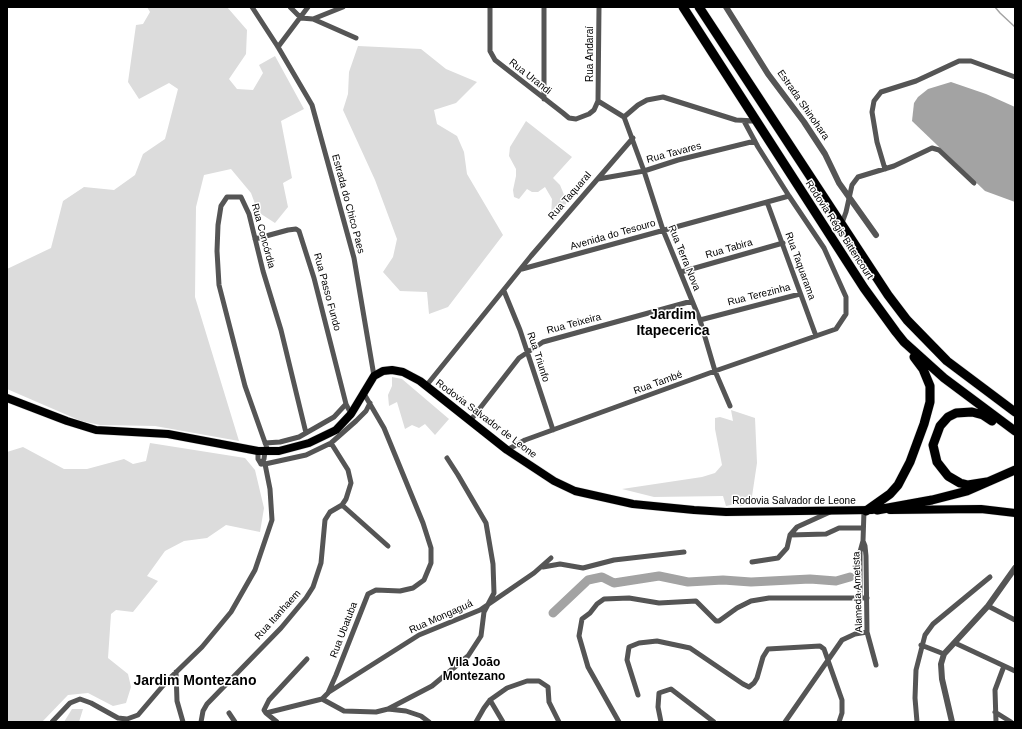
<!DOCTYPE html>
<meta charset="utf-8">
<style>
body{margin:0}
#map{position:relative;width:1022px;height:729px;overflow:hidden;background:#fff;font-family:Arial,sans-serif}
canvas{display:block}
.frame{position:absolute;inset:0;border:8px solid #000;pointer-events:none}
</style>
<div id="map">
<canvas width="1022" height="729"></canvas>
<div class="frame"></div>
</div>
<script>
const ctx = document.querySelector('canvas').getContext('2d');
ctx.lineJoin = 'round';
function paint(path, color) {
  ctx.fillStyle = color;
  ctx.fill(path, 'evenodd');
}
function shape(rows) {
  const path = new Path2D();
  for (const r of rows) {
    path.moveTo(r[0], r[1]);
    for (let i = 2; i < r.length; i += 2) path.lineTo(r[i], r[i + 1]);
  }
  return path;
}
function strokePath(path, color, width, dash) {
  ctx.strokeStyle = color;
  ctx.lineWidth = width;
  ctx.lineCap = dash ? 'butt' : 'round';
  ctx.setLineDash(dash || []);
  ctx.stroke(path);
}
function label(font, color, halo, rows, align = 'center') {
  ctx.font = font + ' Arial,sans-serif';
  ctx.lineWidth = 3;
  ctx.setLineDash([]);
  ctx.textBaseline = 'middle';
  ctx.strokeStyle = halo;
  ctx.fillStyle = color;
  for (const [text, x, y, turn = 0] of rows) {
    ctx.save();
    ctx.translate(x, y);
    ctx.rotate((+turn || 0) * Math.PI / 180);
    ctx.textAlign = isNaN(turn) ? turn : align;
    if (halo) ctx.strokeText(text, 0, 0);
    ctx.fillText(text, 0, 0);
    ctx.restore();
  }
}
paint(shape([
 [147,7,227,7,247,30,246,54,229,79,237,89,253,90,263,73,259,65,275,56,304,109,281,121,292,178,283,183,288,207,275,223,258,212,251,193,231,169,204,175,196,207,195,297,239,441,155,426,100,425,81,421,7,389,7,269,51,248,63,201,84,187,114,190,135,175,143,154,165,139,178,89,169,83,139,99,128,82,136,25,143,24,150,12],
 [358,46,421,49,446,69,477,82,456,103,434,110,437,124,457,136,464,152,467,174,503,235,448,307,429,314,427,292,400,291,383,272,393,257,397,239,375,180,343,110,348,94,349,72],
 [526,121,572,157,553,178,560,185,567,202,559,215,555,218,551,216,552,199,545,187,538,192,532,192,527,189,519,199,514,197,513,190,516,176,516,169,509,156,510,147],
 [392,377,402,379,449,419,435,435,425,424,419,428,412,425,405,429,397,402,389,406,388,395,392,386],
 [731,410,755,418,757,463,751,503,741,506,735,504,726,506,723,496,654,497,622,489,702,477,715,473,722,465,715,429,715,418,720,417,733,421],
 [150,443,245,458,255,470,264,508,260,532,226,525,207,538,184,541,165,551,147,576,158,581,133,612,116,610,111,614,108,658,128,674,131,687,126,703,113,706,88,693,68,695,42,722,7,722,7,452,23,447,64,469,87,469,124,459,133,464,146,461],
 [72,709,83,709,79,722,64,722]
]), '#dcdcdc');
paint(shape([
 [951,82,986,94,1015,107,1015,202,985,191,912,121,914,103,918,97,928,89]
]), '#a3a3a3');
strokePath(shape([
 [995,7,1000,13,1015,27]
]), '#a3a3a3', 1.5);
strokePath(shape([
 [553,613,588,580,602,577,614,583,659,576,688,582,723,580,751,582,810,579,836,581,850,577]
]), '#a3a3a3', 9);
const primary = shape([
 [7,398,67,421,96,430,168,434,258,451,279,451,309,443,336,430,351,414,374,376,383,371,392,370,403,372,420,381,507,450,554,481,575,491,633,504,694,510,726,512,872,510],
 [890,510,981,509,1015,513]
]);
const motorway = shape([
 [683,7,864,288,896,332,904,342,944,378,1015,431],
 [699,7,888,295,907,320,947,361,1015,412],
 [987,482,968,485,960,483,948,476,937,462,933,445,940,426,948,417,956,413,972,412,983,415,992,421],
 [877,510,932,500,967,491,1015,470],
 [866,511,890,494,898,485,910,462,924,424,930,402,930,386,923,369,914,357]
]);
strokePath(primary, '#dbdbdb', 9);
strokePath(motorway, '#dbdbdb', 10);
strokePath(shape([
 [252,7,278,47,312,105,354,258,374,376],
 [290,7,301,18,313,19,356,38],
 [490,7,490,51,495,60,563,113,569,118,576,119,589,114,594,110,598,101,599,7],
 [313,19,343,7],
 [278,47,308,7],
 [544,99,544,7],
 [598,101,624,117,644,171,663,230,700,320,715,371,730,406],
 [624,117,638,105,647,100,663,97,736,120,756,121],
 [885,169,877,142,872,112,874,101,881,92,916,81,959,61,971,61,1015,77],
 [598,179,644,171,678,160,755,141],
 [767,202,816,336],
 [842,223,846,212,852,185,858,177,894,166,932,148,939,150,974,183],
 [255,239,288,230,296,229,299,231,314,278,346,404,351,414],
 [522,269,789,196,758,147,744,121],
 [681,272,783,243],
 [504,291,520,330,553,430],
 [700,320,800,294],
 [426,386,531,256,633,138],
 [470,421,519,358,543,342,692,301],
 [265,443,280,442,299,437,334,417,346,404],
 [507,450,525,440,715,371,836,329,846,314,846,297,824,248,789,196],
 [268,451,245,386,219,285,217,251,218,225,221,206,227,197,241,197,249,214,263,271,281,330,306,433],
 [261,464,264,459,265,451],
 [265,464,306,455,331,443,356,421,366,411,370,403],
 [342,505,388,546],
 [864,511,863,541,865,546,866,556,867,632,876,665],
 [790,535,826,534,839,528,863,528],
 [752,562,778,558,787,548,790,535,797,527,830,512],
 [543,567,560,564,583,568,614,560,684,552],
 [860,598,860,552,863,541],
 [988,606,1015,620],
 [955,643,1015,671],
 [921,645,944,654],
 [307,659,269,700,264,710,266,713,322,699],
 [176,672,177,701,183,722],
 [329,692,419,635,480,610,534,573,551,558],
 [638,695,627,660,629,647,639,643,657,641,690,648,743,684,749,687,754,683,757,678,763,657,768,649,820,646,824,649,842,700,842,713,839,722],
 [322,699,328,693,336,675,368,594,376,590,400,591,413,588,424,580,431,563,431,548,423,523,384,428,363,392],
 [322,699,344,711,376,712,388,709,406,711,421,716,429,722],
 [490,700,503,722],
 [388,709,432,686,468,656,481,636,484,612,494,593,493,564,486,523,458,475,447,458],
 [995,712,1011,722],
 [229,713,235,722],
 [266,713,277,722],
 [52,722,70,703,80,699,91,703,118,718,127,719,138,715,167,681,202,647,231,612,255,570,272,520,270,489,265,464,261,464,258,459,258,451],
 [201,722,203,711,207,704,281,628,306,598,313,587,321,563,325,520,330,512,342,505,346,499,351,483,348,470,331,443],
 [476,722,484,708,490,700,507,688,527,681,539,681,548,687,549,702,559,722],
 [619,722,588,667,579,636,582,619,590,613,597,604,604,599,629,598,659,603,696,601,716,621,719,621,737,608,751,601,769,598,867,598],
 [661,722,658,707,659,693,671,689,714,722],
 [785,722,842,640,855,634,867,632],
 [917,722,915,698,916,670,925,635,933,624,990,577],
 [996,722,995,690,1004,666]
]), '#555', 5);
strokePath(shape([
 [726,7,768,74,804,122,825,154,839,183,876,235],
 [952,722,942,679,941,664,944,654,988,606,1015,568]
]), '#555', 6);
strokePath(primary, '#000', 8);
strokePath(motorway, '#000', 9);
label('10px', '#000', '#fff', [
 ["Rua Andaraí",590,54,-90],
 ["Rua Urandi",530,77,38],
 ["Estrada Shinohara",803,105,55],
 ["Rua Tavares",674,153,-15],
 ["Rua Taquaral",570,196,-49],
 ["Estrada do Chico Paes",348,204,75],
 ["Rodovia Régis Bittencourt",839,230,57],
 ["Avenida do Tesouro",613,235,-16],
 ["Rua Concórdia",263,236,75],
 ["Rua Tabira",729,249,-16],
 ["Rua Terra Nova",684,258,68],
 ["Rua Taquarama",800,266,70],
 ["Rua Passo Fundo",327,292,75],
 ["Rua Terezinha",759,295,-14],
 ["Rua Teixeira",574,324,-15],
 ["Rua Triunfo",538,357,72],
 ["Rua També",658,383,-20],
 ["Rodovia Salvador de Leone",486,419,37],
 ["Rodovia Salvador de Leone",794,501],
 ["Alameda Ametista",858,592,-92],
 ["Rua Itanhaem",278,615,-48],
 ["Rua Mongaguá",441,617,-24],
 ["Rua Ubatuba",344,630,-69]
]);
label('bold 12px', '#000', '#fff', [
 ["Vila João",474,663],
 ["Montezano",474,677]
]);
label('bold 14px', '#000', '#fff', [
 ["Jardim",673,315],
 ["Itapecerica",673,331],
 ["Jardim Montezano",195,681]
]);
</script>
